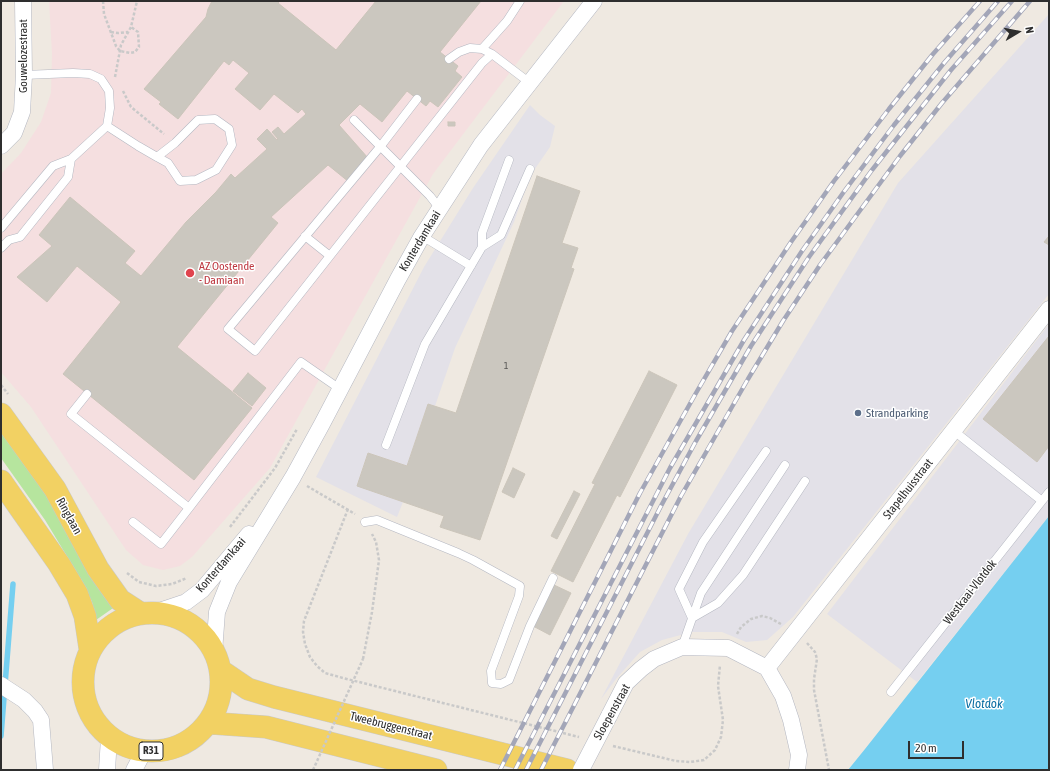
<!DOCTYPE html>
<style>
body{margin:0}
#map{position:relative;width:1050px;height:771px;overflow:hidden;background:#efe9e1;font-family:"Asap Condensed",sans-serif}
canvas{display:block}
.frame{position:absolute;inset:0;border:2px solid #2e2e2e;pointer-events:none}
.north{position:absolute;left:998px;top:12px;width:40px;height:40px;-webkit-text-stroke:3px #fff;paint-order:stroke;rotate:80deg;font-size:11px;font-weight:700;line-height:16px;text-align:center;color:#2e2e2e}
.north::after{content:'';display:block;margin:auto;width:14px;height:18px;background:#2e2e2e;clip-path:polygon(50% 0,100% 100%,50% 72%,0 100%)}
.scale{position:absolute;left:908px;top:741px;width:56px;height:18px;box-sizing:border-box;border:2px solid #2e2e2e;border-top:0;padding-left:5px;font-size:12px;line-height:14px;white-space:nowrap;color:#2e2e2e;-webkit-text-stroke:3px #fff;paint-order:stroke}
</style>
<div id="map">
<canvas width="1050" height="771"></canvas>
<div class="frame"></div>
<div class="north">N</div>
<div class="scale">20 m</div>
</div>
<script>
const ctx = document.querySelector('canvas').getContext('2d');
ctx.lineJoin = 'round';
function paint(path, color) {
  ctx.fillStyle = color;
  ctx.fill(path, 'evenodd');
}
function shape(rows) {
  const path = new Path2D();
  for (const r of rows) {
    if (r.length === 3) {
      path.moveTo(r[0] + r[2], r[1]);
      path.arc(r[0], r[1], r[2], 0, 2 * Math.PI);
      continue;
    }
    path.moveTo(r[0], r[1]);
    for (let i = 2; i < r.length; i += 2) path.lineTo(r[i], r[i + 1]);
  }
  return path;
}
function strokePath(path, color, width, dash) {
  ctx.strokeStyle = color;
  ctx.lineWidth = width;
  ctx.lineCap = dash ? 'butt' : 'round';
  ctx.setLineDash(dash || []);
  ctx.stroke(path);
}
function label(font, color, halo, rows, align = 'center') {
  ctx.font = font + ' "Asap Condensed",sans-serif';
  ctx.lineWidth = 3;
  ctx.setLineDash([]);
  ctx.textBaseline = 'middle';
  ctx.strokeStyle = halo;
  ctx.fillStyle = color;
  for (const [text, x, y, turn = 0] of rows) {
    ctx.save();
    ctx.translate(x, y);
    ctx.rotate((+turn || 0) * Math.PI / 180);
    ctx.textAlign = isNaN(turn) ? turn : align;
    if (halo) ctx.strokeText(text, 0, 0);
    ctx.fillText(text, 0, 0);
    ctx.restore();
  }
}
paint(shape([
 [1049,14,1049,294,793,617,767,640,746,642,722,632,692,632,662,640,640,652,616,679,601,699,688,534,898,183],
 [530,105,540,115,555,126,550,147,530,176,514,222,455,348,435,406,428,404,407,466,368,453,357,485,403,502,397,517,316,477,424,267,473,188],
 [1049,324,1049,516,917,682,827,614]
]), '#e3e1e8');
paint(shape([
 [49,1,564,1,433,174,270,468,192,557,180,566,163,570,143,565,126,550,31,407,1,372,1,174,21,153,41,122,51,93,52,54]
]), '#f5dfe0');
paint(shape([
 [1,430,26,463,116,606,96,620,92,602,82,581,45,520,1,458]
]), '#b6e59e');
paint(shape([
 [1049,516,1049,770,848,770,865,749]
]), '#75cff0');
strokePath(shape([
 [1,736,13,584]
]), '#75cff0', 5.5);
const building = shape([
 [212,1,280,1,278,3,336,50,376,1,481,1,440,52,458,66,455,71,462,77,438,107,430,101,426,106,407,91,382,122,360,104,339,125,368,158,349,182,328,165,271,217,278,223,177,347,252,408,194,480,63,374,121,302,77,266,47,302,17,277,52,246,39,235,70,197,135,251,125,263,141,276,186,222,216,192,231,174,235,178,267,149,257,139,267,129,277,140,278,139,272,132,278,127,284,134,306,114,302,109,298,113,274,94,260,110,235,89,249,73,233,60,229,65,224,61,178,119,159,104,161,102,144,89,206,17,208,9,212,1],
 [448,122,455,122,455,126,448,126,448,122],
 [537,176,580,191,562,243,578,248,571,268,574,269,480,540,440,527,444,516,357,486,368,453,407,466,428,404,456,413,537,176],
 [1049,236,1049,245,1044,242,1049,236],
 [1049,336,1049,446,1037,462,983,419,1049,336],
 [649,371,677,385,620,497,617,495,573,582,551,571,595,484,592,483,649,371],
 [248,373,266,388,252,406,233,391,248,373],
 [513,468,525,474,514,498,502,492,513,468],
 [574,491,580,494,557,539,551,536,574,491],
 [554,585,571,593,550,635,533,626,554,585]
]);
paint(building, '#cbc7bf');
strokePath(building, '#cbc5ba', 1);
const lane = shape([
 [482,49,507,21,520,1],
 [449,59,459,52,470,48,482,49,492,54,530,83],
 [417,99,380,147,228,329,255,351,482,63,492,54],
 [354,120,430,196,440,209],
 [107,126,138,146,157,157,168,163,180,181,196,180,216,170,232,145,229,129,215,119,198,120,175,143,157,157],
 [1,228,53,166,71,159,107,126,110,108,109,91,101,79,90,74,73,73,24,75],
 [305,236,330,256],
 [422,236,471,266],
 [482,247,482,233,509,160],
 [1,248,9,240,20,237,68,177,71,159],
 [87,394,71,414,189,508,301,362,340,389],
 [954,431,1042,501],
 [386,445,425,344,482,247,501,235,530,169],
 [133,522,161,544,189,508],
 [365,522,377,520,458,553,473,560,520,586,519,596,491,671,492,683,501,684,509,680,530,626,553,578],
 [692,618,679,589,703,542,766,451],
 [692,618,718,603,743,575,805,481],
 [682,647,701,593,785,465],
 [891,692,1049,492]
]);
const street = shape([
 [1,146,14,133,22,112,24,75,23,1],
 [153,613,186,602,202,590,249,534],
 [214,652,217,612,229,582,293,477,322,424,398,279,422,236,481,145,594,1],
 [767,668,1049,309],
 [1,685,24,700,35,711,41,720,45,770],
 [609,716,626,683,641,669,654,659,682,647,728,648,767,668,783,696,791,720,799,755,797,770],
 [107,770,109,738],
 [134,770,144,751]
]);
const primary = shape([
 [1,414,55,489,98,569,120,600,140,613],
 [1,481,59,564,77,594,85,616,90,649],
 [152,682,69],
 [220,670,248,689,274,697,567,770],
 [209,723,266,727,436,770]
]);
strokePath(lane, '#b4b7c1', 9);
strokePath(street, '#b4b7c1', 17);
strokePath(primary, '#c9c9c9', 23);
strokePath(shape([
 [103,1,104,14,116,46,120,51,130,53,135,52,139,47,138,32,131,27],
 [111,32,118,33,128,32],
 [115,77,121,45,131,27,137,1],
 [123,91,131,107,164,134],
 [1,385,8,394],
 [307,486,355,514],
 [348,509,304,621,303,632,305,644,310,657,317,666,325,673,343,678,579,737],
 [230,527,275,468,297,429],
 [127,573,139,582,156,586,172,584,187,578],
 [737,634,741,627,751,619,762,616,770,618,781,624],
 [807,643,815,652,817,659,814,679,814,690,829,770],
 [363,659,372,612,379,560,376,542,372,534],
 [613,746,676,761,690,762,704,760,715,750,721,737,723,720,718,686,720,665]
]), '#c9c9c9', 2.5, [3, 2]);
strokePath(lane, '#fff', 8);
strokePath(street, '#fff', 16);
strokePath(primary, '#f2d163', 22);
const rail = shape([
 [500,770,640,493,696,393,732,331,791,242,834,181,889,109,933,54,980,1],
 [515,770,670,468,744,340,802,251,843,193,894,125,944,63,998,1],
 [526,770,661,506,696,441,751,346,809,257,872,170,951,70,1012,1],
 [541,770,681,496,748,379,783,321,820,265,900,156,942,103,1030,1]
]);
strokePath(rail, '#a3a6b8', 4.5);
strokePath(rail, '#fff', 3, [9]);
const streetBridge = shape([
 [581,770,609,716]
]);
strokePath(streetBridge, '#b4b7c1', 17, []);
strokePath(shape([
 [313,770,363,659]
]), '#c9c9c9', 2.5, [3, 2]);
strokePath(streetBridge, '#fff', 16);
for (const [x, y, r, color] of [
 [190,273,5,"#e0444e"],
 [858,413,4,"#5c6f8a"]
]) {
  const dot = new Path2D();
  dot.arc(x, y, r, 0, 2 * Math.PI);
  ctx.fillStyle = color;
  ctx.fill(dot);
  strokePath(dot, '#fff', 1.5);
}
label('10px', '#555452', null, [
 ["1",506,366]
]);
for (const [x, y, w] of [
 [151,751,24]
]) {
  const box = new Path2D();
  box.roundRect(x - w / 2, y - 9, w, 18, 3);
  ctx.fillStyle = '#fff';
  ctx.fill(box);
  strokePath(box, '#2e2e2e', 1);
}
label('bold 11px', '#2e2e2e', null, [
 ["R31",151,751]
]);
label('12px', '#2e2e2e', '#fff', [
 ["Gouwelozestraat",23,56,-90],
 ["Konterdamkaai",420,241,-59],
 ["Stapelhuisstraat",908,489,-52],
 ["Ringlaan",69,516,61],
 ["Konterdamkaai",221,565,-49],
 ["Westkaai-Vlotdok",970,592,-52],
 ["Sloepenstraat",612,712,-61],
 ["Tweebruggenstraat",391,726,14]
]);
label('12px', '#be3a42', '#fff', [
 ["AZ Oostende",199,266],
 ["- Damiaan",199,280]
], 'left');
label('12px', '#4e5e75', '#fff', [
 ["Strandparking",866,413]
], 'left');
label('italic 13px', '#0d6fa3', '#fff', [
 ["Vlotdok",984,704]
]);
</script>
